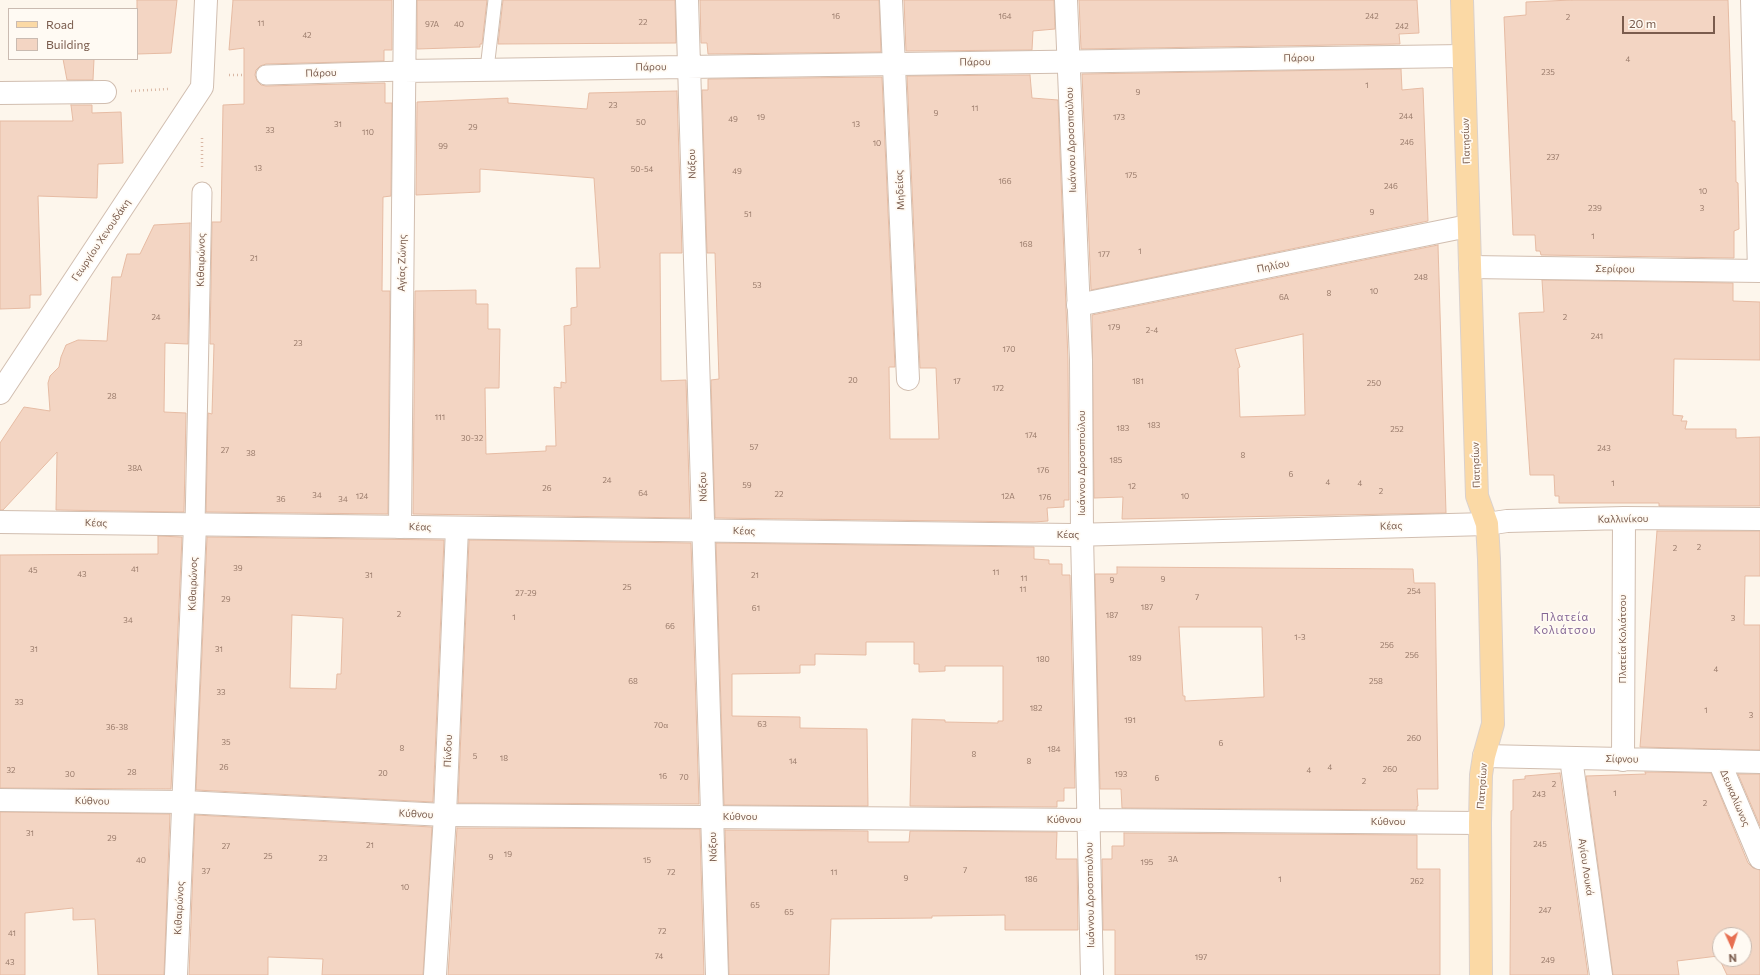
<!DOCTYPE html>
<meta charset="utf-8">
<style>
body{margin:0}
#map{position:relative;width:1760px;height:975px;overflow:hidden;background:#fdf6ec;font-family:Commissioner,sans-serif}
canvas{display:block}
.legend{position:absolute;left:8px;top:8px;width:130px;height:52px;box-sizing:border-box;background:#fffaf3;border:1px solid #cabbb1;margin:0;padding:5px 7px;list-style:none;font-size:12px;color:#7a5c4d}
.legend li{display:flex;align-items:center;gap:8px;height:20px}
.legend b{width:20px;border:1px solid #cabbb1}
.north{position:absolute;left:1712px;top:927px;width:40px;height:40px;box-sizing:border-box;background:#fffaf3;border:1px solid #cabbb1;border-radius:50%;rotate:177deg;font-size:11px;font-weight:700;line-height:16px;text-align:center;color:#7a5c4d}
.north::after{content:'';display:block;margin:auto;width:14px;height:18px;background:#e76f51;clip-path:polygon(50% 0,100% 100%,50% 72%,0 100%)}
.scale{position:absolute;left:1622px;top:16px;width:93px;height:18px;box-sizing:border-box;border:2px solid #7a5c4d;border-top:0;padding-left:5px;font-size:12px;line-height:14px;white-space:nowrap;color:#7a5c4d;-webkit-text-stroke:3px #fffaf3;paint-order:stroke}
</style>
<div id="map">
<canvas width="1760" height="975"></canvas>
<ul class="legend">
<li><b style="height:5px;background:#fbd9a5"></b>Road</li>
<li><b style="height:11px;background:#f3d5c3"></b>Building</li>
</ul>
<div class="north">N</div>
<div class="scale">20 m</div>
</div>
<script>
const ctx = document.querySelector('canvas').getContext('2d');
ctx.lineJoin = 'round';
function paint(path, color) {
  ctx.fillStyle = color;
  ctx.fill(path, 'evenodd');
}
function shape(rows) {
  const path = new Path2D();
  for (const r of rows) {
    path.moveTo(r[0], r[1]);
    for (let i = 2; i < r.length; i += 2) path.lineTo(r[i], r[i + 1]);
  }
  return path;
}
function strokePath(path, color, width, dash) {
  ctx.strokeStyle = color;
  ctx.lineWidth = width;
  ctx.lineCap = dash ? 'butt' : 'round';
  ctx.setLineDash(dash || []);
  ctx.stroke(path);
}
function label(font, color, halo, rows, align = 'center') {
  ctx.font = font + ' Commissioner,sans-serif';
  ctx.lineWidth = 3.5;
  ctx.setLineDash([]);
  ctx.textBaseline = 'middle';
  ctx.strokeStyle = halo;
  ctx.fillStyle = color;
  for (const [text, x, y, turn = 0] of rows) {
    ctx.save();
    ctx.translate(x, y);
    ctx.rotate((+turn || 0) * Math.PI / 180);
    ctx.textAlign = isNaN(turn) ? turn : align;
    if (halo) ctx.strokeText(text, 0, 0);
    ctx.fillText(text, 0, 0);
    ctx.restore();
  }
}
const building = shape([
 [137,0,177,0,171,53,137,54,137,0],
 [233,0,392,0,392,50,384,50,384,61,266,64,260,66,256,70,255,75,257,81,261,85,266,86,385,83,385,103,392,103,391,196,383,197,382,291,390,291,388,514,206,512,208,413,212,414,214,344,210,344,212,222,221,222,223,105,244,104,244,48,229,50,233,0],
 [417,0,487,0,482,44,480,44,480,47,417,49,417,0],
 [503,0,675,0,676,43,498,44,503,0],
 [700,0,879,0,881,52,708,54,707,43,701,43,700,0],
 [904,0,1054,0,1055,29,1033,31,1032,50,906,51,904,0],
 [1079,0,1417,0,1419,33,1399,34,1400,44,1081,49,1079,0],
 [1572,0,1728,0,1732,121,1735,121,1736,182,1738,183,1739,229,1734,231,1734,258,1541,255,1540,251,1536,251,1535,235,1513,235,1504,17,1526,15,1526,2,1572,0],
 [63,59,94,59,93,80,67,80,63,59],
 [1401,69,1402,90,1423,88,1428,221,1091,290,1082,74,1401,69],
 [1030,75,1032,98,1058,100,1068,360,1069,500,1064,500,1064,507,1047,508,1048,521,1034,522,715,518,711,380,719,379,715,253,707,253,702,90,708,90,708,79,882,77,895,367,889,367,890,439,939,439,936,368,920,368,907,76,1030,75],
 [677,91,682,253,660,253,661,381,686,380,690,518,413,514,415,291,476,290,476,304,488,304,488,329,500,329,499,388,485,388,486,454,546,451,546,446,556,446,554,387,561,388,561,382,566,383,564,326,571,325,571,308,577,307,576,268,600,268,594,178,480,169,480,192,416,195,417,102,508,98,508,103,587,109,589,93,677,91],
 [71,105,92,105,92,113,121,112,123,163,98,164,97,198,38,196,41,295,30,295,30,308,0,309,0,121,73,121,71,105],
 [190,223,188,344,165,343,164,412,186,413,184,512,56,510,57,452,3,510,0,510,0,443,24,407,50,411,48,383,50,376,59,367,61,357,66,345,78,340,107,341,112,277,121,277,127,254,140,254,154,225,190,223],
 [1438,245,1446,513,1122,519,1123,497,1094,498,1092,315,1438,245],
 [1303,334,1305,415,1240,417,1238,368,1240,367,1235,349,1303,334],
 [1542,280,1733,283,1733,301,1760,302,1760,360,1674,359,1673,415,1683,416,1681,421,1687,421,1685,429,1736,429,1736,438,1760,437,1760,506,1659,506,1659,503,1559,503,1559,496,1555,496,1554,475,1530,475,1519,313,1544,312,1542,280],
 [1657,531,1760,531,1760,576,1745,576,1744,625,1760,625,1760,750,1640,747,1657,531],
 [158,536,182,537,171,789,0,788,0,555,158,554,158,536],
 [207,537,444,540,433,802,196,790,207,537],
 [292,615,343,618,341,674,337,674,336,689,290,688,292,615],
 [469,540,691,543,699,804,458,803,469,540],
 [716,543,1034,547,1034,559,1049,560,1049,564,1062,564,1062,575,1070,575,1075,788,1064,788,1064,801,1057,801,1057,807,910,806,912,719,945,720,945,722,998,723,998,721,1003,721,1003,666,945,666,945,671,919,672,919,664,914,664,914,642,866,642,866,655,815,654,815,665,800,665,800,673,732,674,732,716,800,717,800,728,867,729,868,806,724,805,716,543],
 [1117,567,1413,569,1414,583,1435,583,1438,789,1417,789,1418,806,1417,806,1417,810,1122,808,1121,789,1100,789,1095,574,1117,574,1117,567],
 [1179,627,1262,627,1264,697,1185,701,1185,696,1183,696,1179,627],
 [1645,772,1711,773,1748,863,1753,868,1760,870,1760,975,1727,975,1718,956,1677,961,1679,975,1613,975,1586,776,1646,774,1645,772],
 [1720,935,1744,935,1744,959,1720,959,1720,935],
 [1560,773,1588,975,1510,975,1511,811,1513,810,1513,780,1525,779,1525,776,1560,773],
 [1738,774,1760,774,1760,826,1738,774],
 [0,812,170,814,164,975,98,975,95,919,73,920,73,908,25,913,25,975,0,975,0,812],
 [195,815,432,827,423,975,322,975,323,959,268,957,268,975,189,975,195,815],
 [457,828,700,829,704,975,448,975,457,828],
 [725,830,868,831,868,842,909,842,910,831,1057,832,1056,859,1077,859,1078,930,1005,930,1005,915,932,916,932,918,831,919,829,975,729,975,725,830],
 [1124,833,1417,835,1417,869,1440,869,1440,975,1115,975,1115,930,1103,930,1102,859,1112,859,1112,846,1124,846,1124,833]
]);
paint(building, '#f3d5c3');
strokePath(building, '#e6bba3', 1);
const service = shape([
 [487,69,495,0]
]);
const pedestrian = shape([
 [266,75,404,71],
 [195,525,202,192]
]);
const minor = shape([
 [687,0,717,975],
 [891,0,908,379],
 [1752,0,1759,271],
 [404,71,1463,56],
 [0,93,105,92],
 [1470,267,1760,271],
 [1078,305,1468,226],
 [1487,524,1507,521,1624,518,1760,519],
 [400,527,405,0],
 [1484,756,1760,762],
 [1571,758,1601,975],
 [1623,760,1624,518],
 [1719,761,1760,858],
 [176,975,195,525],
 [435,975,445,815,457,528]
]);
const tertiary = shape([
 [1066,0,1081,360,1082,535,1092,975],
 [0,393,202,87,206,0],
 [0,522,1072,535,1487,524],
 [0,800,184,802,445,815,1480,823]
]);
const primary = shape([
 [1462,0,1477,496,1487,524,1489,559,1493,724,1484,756,1481,775,1480,823,1481,975]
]);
strokePath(service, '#d1beb0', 15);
strokePath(pedestrian, '#d1beb0', 21);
strokePath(minor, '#d1beb0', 24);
strokePath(tertiary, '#d1beb0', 24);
strokePath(primary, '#dad1cd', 24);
strokePath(shape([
 [229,75,242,75],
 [131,91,168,89],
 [202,167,202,138]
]), '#d9b8a5', 2.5, [1, 3]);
strokePath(service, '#fff', 13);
strokePath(pedestrian, '#fff', 19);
strokePath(minor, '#fff', 22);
strokePath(tertiary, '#fff', 22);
strokePath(primary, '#fbd9a5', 22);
label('8px', '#987a6a', null, [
 ["16",836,16],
 ["164",1005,16],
 ["242",1372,16],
 ["2",1568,17],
 ["22",643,22],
 ["11",261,23],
 ["97Α",432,24],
 ["40",459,24],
 ["242",1402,26],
 ["42",307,35],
 ["4",1628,59],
 ["235",1548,72],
 ["1",1367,85],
 ["9",1138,92],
 ["23",613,105],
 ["11",975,108],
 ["9",936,113],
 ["244",1406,116],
 ["19",761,117],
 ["173",1119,117],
 ["49",733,119],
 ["50",641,122],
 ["31",338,124],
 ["13",856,124],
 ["29",473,127],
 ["33",270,130],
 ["110",368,132],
 ["246",1407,142],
 ["10",877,143],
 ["99",443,146],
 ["237",1553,157],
 ["13",258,168],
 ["50-54",642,169],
 ["49",737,171],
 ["175",1131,175],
 ["166",1005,181],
 ["246",1391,186],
 ["10",1703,191],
 ["239",1595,208],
 ["3",1702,208],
 ["9",1372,212],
 ["51",748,214],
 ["1",1593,236],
 ["168",1026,244],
 ["1",1140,251],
 ["177",1104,254],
 ["21",254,258],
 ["248",1421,277],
 ["53",757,285],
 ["10",1374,291],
 ["8",1329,293],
 ["6Α",1284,297],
 ["24",156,317],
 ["2",1565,317],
 ["179",1114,327],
 ["2-4",1152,330],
 ["241",1597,336],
 ["23",298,343],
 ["170",1009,349],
 ["20",853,380],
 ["17",957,381],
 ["181",1138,381],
 ["250",1374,383],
 ["172",998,388],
 ["28",112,396],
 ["111",440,417],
 ["183",1154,425],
 ["183",1123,428],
 ["252",1397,429],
 ["174",1031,435],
 ["30-32",472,438],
 ["57",754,447],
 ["243",1604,448],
 ["27",225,450],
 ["38",251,453],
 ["8",1243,455],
 ["185",1116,460],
 ["38Α",135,468],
 ["176",1043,470],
 ["6",1291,474],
 ["24",607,480],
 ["4",1328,482],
 ["4",1360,483],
 ["1",1613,483],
 ["59",747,485],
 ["12",1132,486],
 ["26",547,488],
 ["2",1381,491],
 ["64",643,493],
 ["22",779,494],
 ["34",317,495],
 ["124",362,496],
 ["12Α",1008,496],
 ["10",1185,496],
 ["176",1045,497],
 ["36",281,499],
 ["34",343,499],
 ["2",1699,547],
 ["2",1675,548],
 ["39",238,568],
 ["41",135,569],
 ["45",33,570],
 ["11",996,572],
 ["43",82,574],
 ["31",369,575],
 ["21",755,575],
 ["11",1024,578],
 ["9",1163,579],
 ["9",1112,580],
 ["25",627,587],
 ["11",1023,589],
 ["254",1414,591],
 ["27-29",526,593],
 ["7",1197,597],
 ["29",226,599],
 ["187",1147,607],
 ["61",756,608],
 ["2",399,614],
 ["187",1112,615],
 ["1",514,617],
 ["3",1733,618],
 ["34",128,620],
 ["66",670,626],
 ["1-3",1300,637],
 ["256",1387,645],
 ["31",34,649],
 ["31",219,649],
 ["256",1412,655],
 ["189",1135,658],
 ["180",1043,659],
 ["4",1716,669],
 ["68",633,681],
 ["258",1376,681],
 ["33",221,692],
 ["33",19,702],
 ["182",1036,708],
 ["1",1706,710],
 ["3",1751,715],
 ["191",1130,720],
 ["63",762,724],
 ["70α",661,725],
 ["36-38",117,727],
 ["260",1414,738],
 ["35",226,742],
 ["6",1221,743],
 ["8",402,748],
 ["184",1054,749],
 ["8",974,754],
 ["5",475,756],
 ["18",504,758],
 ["14",793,761],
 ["8",1029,761],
 ["26",224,767],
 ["4",1330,767],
 ["260",1390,769],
 ["32",11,770],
 ["4",1309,770],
 ["28",132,772],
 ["20",383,773],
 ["30",70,774],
 ["193",1121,774],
 ["16",663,776],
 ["70",684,777],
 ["6",1157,778],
 ["2",1364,781],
 ["2",1554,784],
 ["1",1615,793],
 ["243",1539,794],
 ["2",1705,803],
 ["31",30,833],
 ["29",112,838],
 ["245",1540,844],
 ["21",370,845],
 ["27",226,846],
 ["19",508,854],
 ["25",268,856],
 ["9",491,857],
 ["23",323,858],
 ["3Α",1173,859],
 ["40",141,860],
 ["15",647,860],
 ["195",1147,862],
 ["7",965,870],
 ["37",206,871],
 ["72",671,872],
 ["11",834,872],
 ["9",906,878],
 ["186",1031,879],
 ["1",1280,879],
 ["262",1417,881],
 ["10",405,887],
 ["65",755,905],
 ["247",1545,910],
 ["65",789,912],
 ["72",662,931],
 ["41",12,933],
 ["74",659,956],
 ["197",1201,957],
 ["249",1548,960],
 ["43",10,962]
]);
label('10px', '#7a5c4d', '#fffaf3', [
 ["Πάρου",1299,58,-1],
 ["Πάρου",975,62,-1],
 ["Πάρου",651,67,-1],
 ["Πάρου",321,73,-2],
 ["Ιωάννου Δροσοπούλου",1071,140,-92],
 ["Πατησίων",1466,141,-92],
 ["Νάξου",692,164,-92],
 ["Μηδείας",900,190,-93],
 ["Γεωργίου Χενουδάκη",101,240,-56],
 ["Κιθαιρώνος",201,260,-89],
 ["Αγίας Ζώνης",402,263,-89],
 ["Πηλίου",1273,266,-11],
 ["Σερίφου",1615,269,1],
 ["Ιωάννου Δροσοπούλου",1082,463,-90],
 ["Πατησίων",1476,465,-92],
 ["Νάξου",703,487,-92],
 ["Καλλινίκου",1623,519,-1],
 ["Κέας",96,523,1],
 ["Κέας",1391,526,-2],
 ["Κέας",420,527,1],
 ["Κέας",744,531,1],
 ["Κέας",1068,535],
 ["Κιθαιρώνος",193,584,-88],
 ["Πλατεία Κολιάτσου",1623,639,-90],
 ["Πίνδου",448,751,-88],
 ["Σίφνου",1622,759,1],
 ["Πατησίων",1482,786,-86],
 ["Δευκαλίωνος",1735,798,67],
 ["Κύθνου",92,801,1],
 ["Κύθνου",416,814,3],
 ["Κύθνου",740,817],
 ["Κύθνου",1064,820],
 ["Κύθνου",1388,822],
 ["Νάξου",713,847,-92],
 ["Αγίου Λουκά",1586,867,82],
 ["Ιωάννου Δροσοπούλου",1090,895,-91],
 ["Κιθαιρώνος",179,908,-87]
]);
ctx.letterSpacing = '1px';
label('11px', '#846695', '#fffaf3', [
 ["Πλατεία",1565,617],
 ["Κολιάτσου",1565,630]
]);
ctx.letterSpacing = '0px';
</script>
